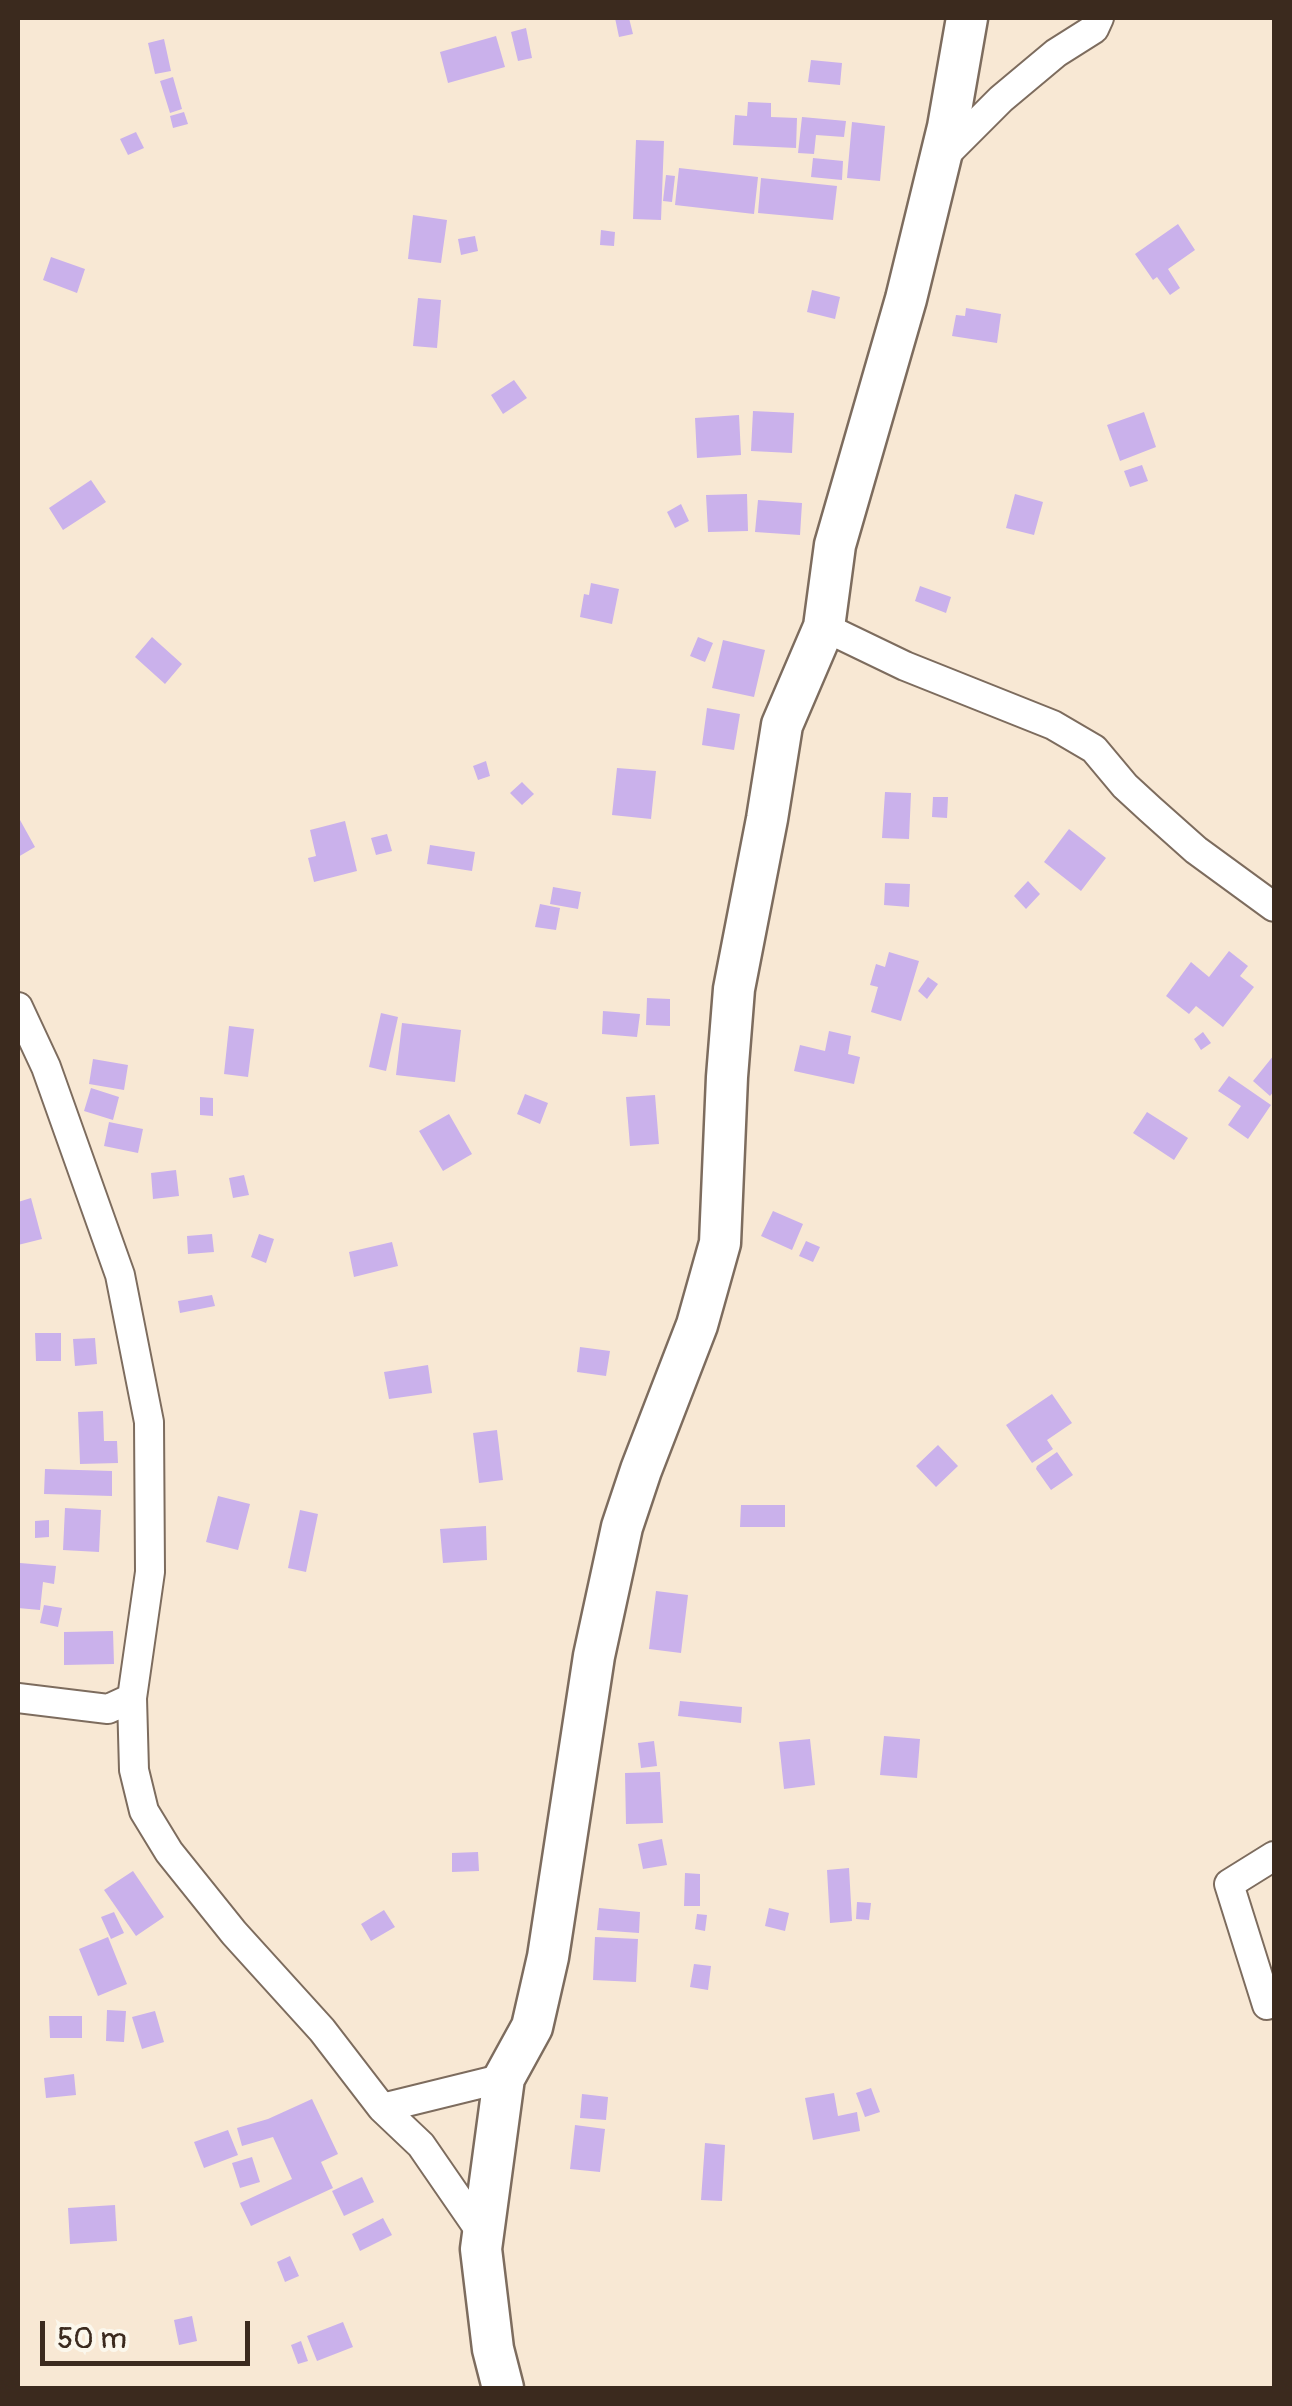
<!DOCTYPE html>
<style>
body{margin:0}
#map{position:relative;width:1292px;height:2406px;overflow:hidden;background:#f8e8d4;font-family:Pangolin,sans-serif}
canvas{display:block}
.frame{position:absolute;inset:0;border:20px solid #3b2a1e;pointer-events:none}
.scale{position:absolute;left:40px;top:2321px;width:210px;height:45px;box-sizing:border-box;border:5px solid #3b2a1e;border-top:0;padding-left:12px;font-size:30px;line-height:35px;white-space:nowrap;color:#3b2a1e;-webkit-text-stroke:8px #fbf7ec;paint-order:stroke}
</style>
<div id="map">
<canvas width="1292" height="2406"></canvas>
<div class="frame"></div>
<div class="scale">50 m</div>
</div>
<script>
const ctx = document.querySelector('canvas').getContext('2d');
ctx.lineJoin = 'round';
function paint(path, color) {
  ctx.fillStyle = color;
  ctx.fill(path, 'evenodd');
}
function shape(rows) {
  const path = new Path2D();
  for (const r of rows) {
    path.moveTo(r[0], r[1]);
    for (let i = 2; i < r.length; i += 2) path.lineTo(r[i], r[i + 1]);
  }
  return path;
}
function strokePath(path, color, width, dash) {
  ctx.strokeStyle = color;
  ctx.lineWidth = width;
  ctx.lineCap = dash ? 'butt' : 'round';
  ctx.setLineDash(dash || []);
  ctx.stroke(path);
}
paint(shape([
 [615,18,629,18,633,34,619,37],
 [526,28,532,58,518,61,511,32],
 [496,36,505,67,448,83,440,52],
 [164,39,171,71,155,74,148,43],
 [811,60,842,63,840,85,808,82],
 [173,77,182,109,170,113,160,81],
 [748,102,771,103,771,117,797,118,796,148,733,145,735,115,747,116],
 [184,112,188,124,173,128,170,116],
 [802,117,846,121,844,137,816,135,814,154,798,153],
 [852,122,885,126,880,181,847,178],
 [136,132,144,148,128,155,120,139],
 [636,140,664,141,661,220,633,219],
 [813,158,843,161,842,180,811,177],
 [679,168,758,177,754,214,675,205],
 [666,175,675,176,672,202,663,201],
 [761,178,837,186,833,220,758,213],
 [413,215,447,220,441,263,408,259],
 [1178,224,1195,250,1168,269,1180,288,1170,295,1157,277,1153,280,1135,254],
 [601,230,615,232,614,246,600,245],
 [475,236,478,251,461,255,458,239],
 [51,257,85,269,77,293,43,280],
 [812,290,840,297,835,319,807,312],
 [418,298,441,300,437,348,413,346],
 [966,308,1001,314,997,343,952,336,956,315,965,316],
 [514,380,527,398,503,414,491,395],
 [753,411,794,413,792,453,751,451],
 [1144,412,1156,447,1120,461,1107,425],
 [739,415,741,455,697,458,695,418],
 [1142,465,1148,481,1130,487,1124,471],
 [91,480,106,502,63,530,49,508],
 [747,494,748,531,708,532,706,495],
 [1015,494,1043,502,1034,535,1006,528],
 [758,500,802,503,800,535,755,532],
 [681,504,689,521,675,528,667,512],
 [591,583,619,589,612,624,580,617,584,594,589,595],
 [920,586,951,597,946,613,915,601],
 [152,637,182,664,165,684,135,657],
 [698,637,713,643,705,662,690,656],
 [723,640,765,650,754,697,712,688],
 [707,708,740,714,734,750,702,745],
 [486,761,490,776,478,780,473,766],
 [617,768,656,771,651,819,612,815],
 [522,782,534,794,522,805,510,793],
 [885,792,911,793,909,839,882,838],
 [933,797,948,797,947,818,932,817],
 [20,820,35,847,18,857,18,822],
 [345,821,357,871,314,882,308,858,316,856,310,830],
 [1069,829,1106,858,1081,891,1044,862],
 [387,834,392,851,376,855,371,838],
 [430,845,475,852,472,871,427,864],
 [1028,881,1040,894,1026,909,1014,896],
 [885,883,910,884,909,907,884,905],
 [553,887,581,892,578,909,550,904],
 [540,904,560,908,556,930,535,927],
 [1229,951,1248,966,1240,976,1254,987,1223,1027,1196,1006,1189,1014,1166,996,1191,962,1209,977],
 [889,952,919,961,901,1021,871,1012,878,987,870,985,876,964,885,967],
 [928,977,938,984,927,999,918,991],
 [647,998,670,999,670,1026,646,1025],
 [603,1011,640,1014,637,1037,602,1034],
 [381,1013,398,1017,386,1071,369,1067],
 [402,1023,461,1030,455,1082,396,1075],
 [229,1026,254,1029,248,1077,224,1074],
 [829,1031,851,1036,848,1054,860,1057,854,1084,794,1071,800,1045,825,1051],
 [1203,1032,1211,1043,1201,1050,1194,1039],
 [1274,1055,1274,1091,1270,1096,1253,1081],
 [93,1059,128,1065,124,1090,89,1084],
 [1229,1076,1271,1105,1248,1139,1228,1125,1241,1106,1218,1091],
 [91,1088,119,1097,113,1120,84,1111],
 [525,1094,548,1103,540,1124,517,1114],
 [655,1095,659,1144,630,1146,626,1097],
 [200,1097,213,1098,213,1116,200,1115],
 [1147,1112,1188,1138,1174,1160,1133,1133],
 [449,1114,472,1154,443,1171,419,1131],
 [109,1122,143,1129,138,1153,104,1146],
 [176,1170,179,1196,153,1199,151,1173],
 [244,1175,249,1195,233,1198,229,1178],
 [31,1198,42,1239,18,1245,18,1202],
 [773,1211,803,1224,792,1250,761,1236],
 [212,1234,214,1252,188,1254,187,1236],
 [259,1234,274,1239,266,1263,251,1257],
 [806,1241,820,1247,813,1262,799,1256],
 [392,1242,398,1266,354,1277,349,1252],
 [212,1295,215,1306,180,1313,178,1301],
 [35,1333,61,1333,61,1361,36,1361],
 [95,1338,97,1364,75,1366,73,1339],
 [580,1347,610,1351,606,1376,577,1372],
 [428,1365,432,1393,389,1399,384,1372],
 [1052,1394,1072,1423,1047,1440,1053,1449,1032,1463,1006,1425],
 [103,1411,104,1441,117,1441,118,1463,80,1464,78,1412],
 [497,1430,503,1480,479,1483,473,1433],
 [938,1445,958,1466,936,1487,916,1466],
 [1057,1452,1073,1475,1051,1490,1036,1469,1037,1466],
 [45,1469,112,1471,112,1496,44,1494],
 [218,1496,250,1504,238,1550,206,1542],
 [741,1505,785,1505,785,1527,740,1527],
 [65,1508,101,1510,99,1552,63,1550],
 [300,1510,318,1514,306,1572,288,1568],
 [49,1520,49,1537,35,1538,35,1521],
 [486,1526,487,1560,443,1563,440,1529],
 [20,1563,56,1566,54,1584,43,1582,40,1610,18,1608],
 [656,1591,688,1595,681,1653,649,1649],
 [44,1605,62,1608,58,1627,40,1623],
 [113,1631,114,1664,64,1665,64,1632],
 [680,1701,742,1707,741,1723,678,1716],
 [884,1736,920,1739,917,1778,880,1775],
 [810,1739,815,1785,784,1789,779,1742],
 [654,1741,657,1766,641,1768,638,1743],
 [660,1772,663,1823,626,1824,625,1773],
 [662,1839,667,1865,643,1869,638,1844],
 [478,1852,479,1871,452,1872,452,1853],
 [849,1868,852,1921,830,1923,827,1870],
 [133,1871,164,1917,136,1936,104,1890],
 [685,1873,700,1874,700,1906,684,1906],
 [857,1902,871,1903,869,1920,856,1919],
 [599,1908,640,1912,639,1933,597,1930],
 [769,1908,789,1913,785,1931,765,1926],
 [384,1910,395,1927,371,1941,361,1924],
 [114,1912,124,1933,111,1939,101,1917],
 [697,1914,707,1915,705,1931,695,1929],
 [108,1937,127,1984,98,1996,79,1949],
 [595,1937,638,1939,636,1982,593,1980],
 [694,1964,711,1966,708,1990,690,1987],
 [107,2010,126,2011,124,2042,106,2041],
 [155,2011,164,2042,142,2049,132,2017],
 [49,2016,82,2016,82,2038,50,2038],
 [74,2074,76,2095,46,2098,44,2078],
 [871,2088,880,2112,865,2117,856,2093],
 [834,2093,838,2116,857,2112,860,2131,813,2140,805,2098],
 [582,2094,608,2097,606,2120,580,2118],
 [312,2099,338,2154,321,2162,333,2188,251,2226,240,2203,292,2179,273,2137,242,2146,237,2128,268,2119],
 [575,2125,605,2129,600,2172,570,2169],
 [228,2130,238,2155,204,2168,194,2142],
 [705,2143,725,2145,722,2201,701,2200],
 [252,2157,260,2182,240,2188,232,2163],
 [362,2177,374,2202,344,2216,332,2191],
 [115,2205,117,2241,70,2244,68,2208],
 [383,2218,392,2235,360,2251,352,2234],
 [290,2256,299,2276,285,2282,277,2262],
 [192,2316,197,2341,179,2345,174,2320],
 [343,2322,353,2347,317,2361,307,2336],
 [301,2341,308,2361,298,2364,291,2345]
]), '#cab1eb');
const street = shape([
 [941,159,1001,99,1056,53,1094,29,1099,18],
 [824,627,905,666,1053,725,1094,749,1125,786,1150,809,1196,850,1274,907],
 [18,1007,46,1067,120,1275,149,1422,150,1572,132,1698,134,1770,144,1811,169,1852,234,1933,322,2030,382,2108,504,2078],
 [18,1698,108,1709,132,1698],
 [1267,2005,1229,1884,1274,1856],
 [382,2108,421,2145,483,2235]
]);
const secondary = shape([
 [503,2388,493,2349,481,2249,504,2078,532,2027,548,1957,594,1656,622,1527,641,1470,697,1325,720,1243,727,1077,734,989,767,819,782,725,824,627,835,545,906,299,948,127,967,18]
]);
strokePath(street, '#7d6c5e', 32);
strokePath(secondary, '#7d6c5e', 45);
strokePath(street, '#fff', 28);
strokePath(secondary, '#fff', 40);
</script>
